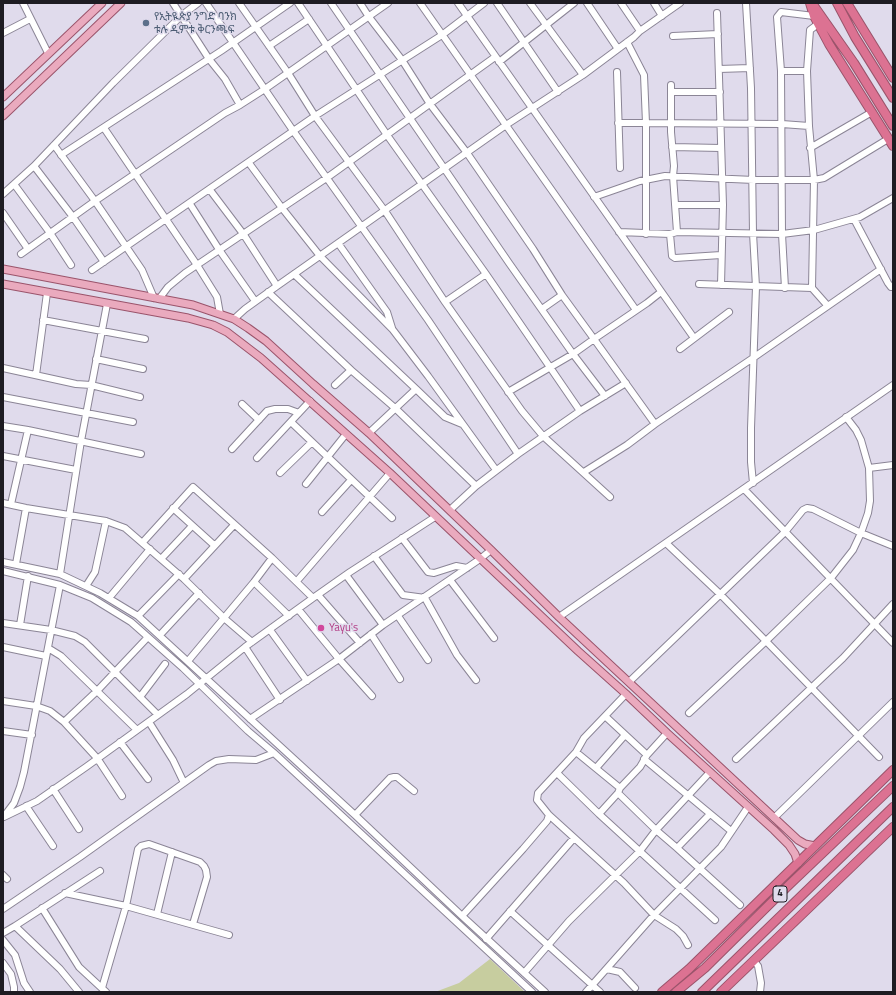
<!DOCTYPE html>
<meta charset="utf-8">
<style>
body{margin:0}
#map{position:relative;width:896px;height:995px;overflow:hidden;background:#e0dbec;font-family:"Titillium Web",sans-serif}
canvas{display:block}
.frame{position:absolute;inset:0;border:4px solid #1e1c22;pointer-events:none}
</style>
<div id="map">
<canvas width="896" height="995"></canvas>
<div class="frame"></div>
</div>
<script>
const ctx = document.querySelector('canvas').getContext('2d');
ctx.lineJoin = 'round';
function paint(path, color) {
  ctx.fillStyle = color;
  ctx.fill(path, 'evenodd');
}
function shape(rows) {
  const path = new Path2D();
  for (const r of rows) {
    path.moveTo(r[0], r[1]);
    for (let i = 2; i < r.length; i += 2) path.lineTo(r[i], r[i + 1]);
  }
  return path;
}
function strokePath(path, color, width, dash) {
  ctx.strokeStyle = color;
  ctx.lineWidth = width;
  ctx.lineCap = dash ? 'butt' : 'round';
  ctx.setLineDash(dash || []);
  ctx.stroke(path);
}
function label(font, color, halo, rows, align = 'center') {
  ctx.font = font + ' "Titillium Web","Noto Sans Ethiopic",sans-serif';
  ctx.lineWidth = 3;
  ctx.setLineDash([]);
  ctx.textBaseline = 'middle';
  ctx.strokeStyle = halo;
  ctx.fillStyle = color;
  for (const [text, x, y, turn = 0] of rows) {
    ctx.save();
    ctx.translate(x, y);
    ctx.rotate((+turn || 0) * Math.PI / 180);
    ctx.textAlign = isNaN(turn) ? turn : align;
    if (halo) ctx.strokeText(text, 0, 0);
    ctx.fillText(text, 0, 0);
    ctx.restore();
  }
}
paint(shape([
 [490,959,525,992,435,992,459,983]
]), '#c7cd9f');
const minor = shape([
 [23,3,48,53],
 [173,3,209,59,225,79,240,105],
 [206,3,294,132,428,320,518,454],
 [239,3,288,73,315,116,385,211,445,302,522,411,543,436,610,497],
 [298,3,387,135,486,274,580,411],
 [331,3,509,263,573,354,605,396],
 [360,3,369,17,402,60,430,104,467,153,533,249,562,295,594,339,647,303,661,292],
 [420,3,636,310],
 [458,3,694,338],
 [497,3,558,92],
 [530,3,583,75],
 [587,3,618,49],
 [621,3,640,31],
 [654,3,662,16],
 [746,3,751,88,753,233,756,287,751,428,751,462,753,483],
 [717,13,723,205,721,285],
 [818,24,810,30,807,71,809,126,814,180,812,288,827,305],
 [3,33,30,19],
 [673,36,718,34],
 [627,42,644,75,646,123,782,124,809,126],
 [269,46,309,19],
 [499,62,574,3],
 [719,69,750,68],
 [781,71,807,71],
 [617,72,620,168],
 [671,85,671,132,674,166,673,176,677,232],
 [671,92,720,92],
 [618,123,646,123,646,234],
 [104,128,197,265,217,297,220,314],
 [54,145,95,201,142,270,154,298],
 [672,147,721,148],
 [810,148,872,112],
 [61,155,221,51,290,3],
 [249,163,282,208,320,256,393,330,428,376,496,470],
 [34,166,73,217,104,262],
 [14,184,50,233,71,265],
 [210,190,244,235,277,286],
 [3,194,34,166,113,83,181,16,198,3],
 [594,197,640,181,665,176,754,180,814,180,824,178,888,139],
 [190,204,220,251,255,301],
 [675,205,723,205],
 [3,213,28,249],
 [854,219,888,283,891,287,893,286],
 [619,232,670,234,677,232,782,234,814,230,860,217,893,198],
 [670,234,672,256,675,258,721,255],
 [338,243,387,312,392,328],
 [21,254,95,201,225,113,240,105,265,89,388,3],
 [92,270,315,116,442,35,484,3],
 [294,274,416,389,369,433],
 [699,284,812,288],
 [785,288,782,234,781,71,777,17,781,12,814,16],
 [268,292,351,370,395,408,476,486],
 [159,299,168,287,185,273,328,177,495,57],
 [445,302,486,274],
 [542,309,562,295],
 [234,319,245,309,277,286,506,125,583,75,634,37,640,31,680,3],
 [43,320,145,339],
 [680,349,729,312],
 [96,359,143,369],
 [3,368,76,384,91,385,140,397],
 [36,375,47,293],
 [335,385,351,370],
 [416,389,445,417,462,424],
 [508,392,573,354,594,339,655,424],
 [3,397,133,422],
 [242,404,259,420],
 [291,422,392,518],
 [3,426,28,430,141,454],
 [232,449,267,411,275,409,288,409,299,413],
 [3,456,76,470],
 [257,458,310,401],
 [869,468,893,465],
 [584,472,627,445,655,424,753,358,881,269],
 [280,473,312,442],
 [306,484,346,434],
 [744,489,893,643],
 [3,503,26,508,106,521,125,528,184,579,224,618,252,642],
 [11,504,28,430],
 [173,508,214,545],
 [450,510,476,486,518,454,580,411,626,383],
 [322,512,351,480],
 [402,538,428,572,434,573,456,566,467,568],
 [143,542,193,487,272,558,254,582,188,661],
 [666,543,720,594,879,757],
 [374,556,403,595,425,598,457,655,476,680],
 [272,558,313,598],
 [161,559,192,526],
 [3,562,60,574,100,593,138,616,355,815,462,916,545,992],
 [16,564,26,508],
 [3,571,60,585,92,598,131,622,183,668,248,731,274,753,532,992],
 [60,574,81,441,107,304],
 [346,575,383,625],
 [184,579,234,525],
 [450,580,494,638],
 [297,581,390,473],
 [254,582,289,616],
 [86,586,95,572,106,521],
 [318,595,360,643],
 [109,598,150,549],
 [298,609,339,659,372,696],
 [138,616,179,574],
 [398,616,428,660],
 [559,617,893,385],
 [3,623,51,630,75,636,85,642,158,715],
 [20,625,28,576],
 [270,630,307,681],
 [371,634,400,679],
 [160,635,199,593],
 [3,647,46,656],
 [245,647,280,700],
 [48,648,61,656,137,730],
 [629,682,785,532,803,510,807,508,813,509,861,533,893,546],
 [626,694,584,738,576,752,538,793,537,800,549,815,624,883,654,915,676,929,683,936,688,945],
 [140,697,165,664],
 [3,701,36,706,50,711,64,722,97,758,122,796],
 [689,713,766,641,831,578,853,550,861,533,868,513,870,501,869,468,861,440,856,430,846,417],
 [605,716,647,755],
 [250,719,339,659,383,625,480,559,491,550],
 [64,722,97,691,148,637],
 [149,722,173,760,184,783],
 [3,731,32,735],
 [120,742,148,779],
 [576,752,620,788],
 [644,759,731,831],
 [736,759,843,658,893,604],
 [596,768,625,735],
 [557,773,599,814,715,920],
 [53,789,79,829],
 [618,793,656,830,677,848,740,905],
 [26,806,53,846],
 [599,814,618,793,620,788,640,767,647,755,667,733],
 [5,815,14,803,20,787,24,772,60,585],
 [355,815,390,778,394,777,397,777,414,791],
 [4,817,37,801,86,767,187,694,245,647,313,598,350,572,435,517],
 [774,818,893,702],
 [677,848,710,814],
 [3,875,7,879],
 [65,893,126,906,229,935],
 [42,908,79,967,106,992],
 [3,909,80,857,209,765,216,761,229,759,256,760,274,753],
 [510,911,600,992],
 [157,914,172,852],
 [462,916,523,849,547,821,549,815],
 [15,926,100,871],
 [3,933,15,926,60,969,79,992],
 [486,939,574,838],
 [3,940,15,955,24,983,30,992],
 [754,961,758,966,761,983,760,992],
 [3,963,11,974,14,987,14,992],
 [607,969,620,972,635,988],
 [524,973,569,921,640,851,656,830,710,772],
 [102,988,126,906,138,849,141,846,149,844,200,862,204,866,206,870,207,877,193,924],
 [586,992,654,915,721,847,748,807]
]);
const major = shape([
 [3,97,102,3],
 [3,116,121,3],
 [3,269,193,305,234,319,248,328,266,341,313,384,369,433,491,550,559,617,798,840,805,844,815,846],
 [3,284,188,318,213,325,227,332,261,358,390,473,578,651,626,694,667,733,774,830,789,845,795,854,798,863]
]);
const highway = shape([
 [810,3,814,16,829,44,893,146],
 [812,3,854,63,893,126],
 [837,3,855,37,893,98],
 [847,3,893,78],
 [662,992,689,969,893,770],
 [676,992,705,968,789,885,893,786],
 [702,992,893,807],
 [721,992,893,827]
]);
strokePath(minor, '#8b8596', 8);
strokePath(major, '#9a546b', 9);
strokePath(highway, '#9a546b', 10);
strokePath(minor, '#fff', 6);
strokePath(major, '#eaaabe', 7);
strokePath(highway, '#dc7292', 8);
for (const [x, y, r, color] of [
 [146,23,4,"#5c6f8a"],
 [321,628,4,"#d1479c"]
]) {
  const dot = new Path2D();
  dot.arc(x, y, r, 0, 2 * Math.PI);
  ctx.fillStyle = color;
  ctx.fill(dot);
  strokePath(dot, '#e0dbec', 1.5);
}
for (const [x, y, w] of [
 [780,894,14]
]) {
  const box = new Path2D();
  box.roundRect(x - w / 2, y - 8, w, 16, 3);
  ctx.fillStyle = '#e0dbec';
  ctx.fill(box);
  strokePath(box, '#1e1c22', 1);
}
label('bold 10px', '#1e1c22', null, [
 ["4",780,894]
]);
label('11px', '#4e5e75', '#e0dbec', [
 ["የኢትዪጵያ ንግድ ባንክ",154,17],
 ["ቱሉ ዲምቱ ቅርንጫፍ",154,30]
], 'left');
label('11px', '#b23c85', '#e0dbec', [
 ["Yayu's",329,628]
], 'left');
</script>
